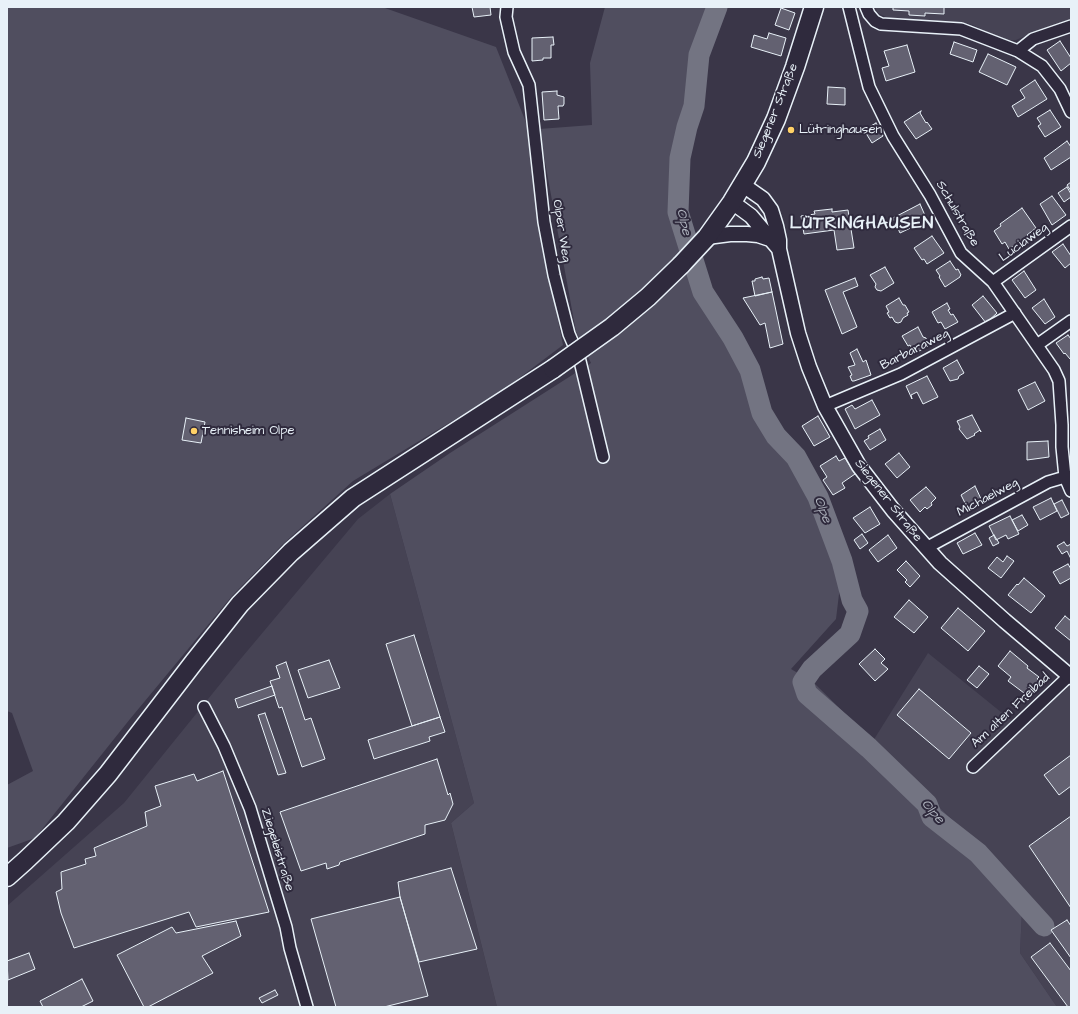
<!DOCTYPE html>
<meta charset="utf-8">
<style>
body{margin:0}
#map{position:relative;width:1078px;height:1014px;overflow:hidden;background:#3a3648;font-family:"Architects Daughter",sans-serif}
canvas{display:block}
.frame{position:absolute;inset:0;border:8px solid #e8f1f8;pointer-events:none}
</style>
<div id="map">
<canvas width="1078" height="1014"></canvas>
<div class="frame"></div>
</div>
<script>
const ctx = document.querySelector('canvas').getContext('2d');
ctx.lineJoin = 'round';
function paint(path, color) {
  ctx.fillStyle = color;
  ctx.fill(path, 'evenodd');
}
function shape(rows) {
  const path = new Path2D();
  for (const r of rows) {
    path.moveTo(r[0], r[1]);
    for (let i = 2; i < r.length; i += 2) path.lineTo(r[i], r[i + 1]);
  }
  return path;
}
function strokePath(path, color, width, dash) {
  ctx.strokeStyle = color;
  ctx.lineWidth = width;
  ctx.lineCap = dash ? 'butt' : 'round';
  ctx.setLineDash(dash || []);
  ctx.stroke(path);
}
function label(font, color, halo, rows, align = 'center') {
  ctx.font = font + ' "Architects Daughter",sans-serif';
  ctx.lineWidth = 4;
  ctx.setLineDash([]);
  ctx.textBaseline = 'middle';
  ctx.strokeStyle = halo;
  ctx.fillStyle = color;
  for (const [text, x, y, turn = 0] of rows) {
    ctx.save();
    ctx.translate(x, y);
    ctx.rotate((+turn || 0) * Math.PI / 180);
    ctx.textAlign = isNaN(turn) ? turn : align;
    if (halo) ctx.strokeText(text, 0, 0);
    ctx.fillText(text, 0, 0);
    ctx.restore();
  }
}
paint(shape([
 [875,7,1071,7,1071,19,1034,32,1016,40,1003,40,973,25,959,22,890,19,878,13],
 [390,494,474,803,451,823,497,1007,7,1007,7,906,124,803,238,662,358,519],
 [928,653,1017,725,1071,677,1071,1007,1057,1007,1020,953,1023,890,873,741]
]), '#464354');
paint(shape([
 [7,7,382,7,496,47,529,130,541,237,563,345,502,391,353,481,283,544,232,596,130,719,35,838,7,848,7,785,33,771,12,713,7,711],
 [605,7,712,7,692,61,690,104,674,156,673,212,698,293,729,341,743,367,757,411,767,434,790,458,809,493,840,586,836,619,791,669,813,682,1023,890,1020,953,1057,1007,497,1007,451,823,474,803,390,494,450,453,591,363,576,332,539,129,592,125,590,63]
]), '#504e5f');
strokePath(shape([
 [717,7,699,55,694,106,687,127,680,158,678,212,703,292,733,338,750,370,762,413,776,436,796,457,818,497,842,561,852,600,858,611,850,634,812,669,803,682,807,694,869,748,927,804,932,817,978,853,1044,926]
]), '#737482', 21);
const building = shape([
 [472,7,490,7,491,15,474,17,472,7],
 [893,7,944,7,944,14,925,13,925,16,909,15,909,11,893,10,893,7],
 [781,8,795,13,789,30,775,25,781,8],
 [769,33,786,38,781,56,751,47,754,35,767,39,769,33],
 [553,37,554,45,551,45,551,58,543,58,543,60,532,61,532,38,553,37],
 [1060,41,1071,58,1071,63,1061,71,1047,50,1060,41],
 [954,42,977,50,973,62,950,54,954,42],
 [907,45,915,72,886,81,882,68,889,66,884,51,907,45],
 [988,54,1016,67,1007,85,979,72,988,54],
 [1035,80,1047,99,1018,117,1012,106,1025,98,1020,90,1035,80],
 [828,87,845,88,845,105,827,104,828,87],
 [557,91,557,95,564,97,564,104,563,106,558,106,559,119,544,120,542,92,557,91],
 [1050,110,1061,127,1045,137,1038,126,1041,124,1037,118,1050,110],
 [921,111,920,113,926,123,927,122,932,129,916,139,904,122,921,111],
 [876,123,883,136,872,143,864,130,876,123],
 [1067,141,1071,147,1071,157,1051,170,1044,158,1067,141],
 [1071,182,1071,191,1067,185,1071,182],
 [1067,187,1071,194,1071,197,1064,202,1058,193,1067,187],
 [1052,196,1066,215,1052,225,1040,204,1052,196],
 [920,204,927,220,900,233,893,218,920,204],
 [1022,208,1036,228,1027,235,1029,237,1023,241,1022,240,1009,249,1005,242,1002,244,994,231,1001,226,1000,224,1022,208],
 [832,209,832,212,848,210,854,248,837,250,834,230,804,234,801,216,815,214,814,211,832,209],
 [932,236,944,253,927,264,924,259,922,260,914,248,932,236],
 [1063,244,1071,256,1071,263,1065,268,1052,252,1063,244],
 [950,261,956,270,958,269,961,275,960,276,960,277,945,287,939,277,940,276,936,270,950,261],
 [885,267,894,283,881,291,877,290,875,287,876,284,870,275,885,267],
 [1024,271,1036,290,1025,298,1012,280,1024,271],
 [762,277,763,279,769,278,772,292,755,296,752,281,755,281,755,279,762,277],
 [855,278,858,286,843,292,857,327,842,334,825,290,855,278],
 [772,292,783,344,770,348,765,323,760,325,743,298,772,292],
 [983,296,997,313,986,323,972,305,983,296],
 [899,298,903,305,905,305,909,312,907,313,908,315,903,318,901,322,898,323,895,322,892,317,890,318,887,313,889,312,886,306,899,298],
 [1044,299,1055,317,1045,324,1032,308,1044,299],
 [947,303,950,309,948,310,951,315,953,314,958,322,945,329,941,322,938,323,932,312,947,303],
 [918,327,923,337,926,338,928,346,914,354,910,345,908,346,902,336,918,327],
 [1068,335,1071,339,1071,358,1070,359,1065,353,1064,354,1056,343,1068,335],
 [857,349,863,362,866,360,871,375,854,381,852,381,850,376,852,375,848,367,855,365,850,353,857,349],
 [957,360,964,373,959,376,958,379,950,381,943,368,957,360],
 [927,376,938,397,923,404,917,392,911,395,912,399,906,386,927,376],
 [1035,382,1045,401,1028,410,1018,390,1035,382],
 [872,400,880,415,855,429,845,409,852,405,855,409,872,400],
 [972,415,981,432,980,430,974,434,975,435,967,439,959,429,960,427,957,421,972,415],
 [818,416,830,437,814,446,802,426,818,416],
 [186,418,205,422,201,443,182,440,186,418],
 [880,429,886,440,870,450,864,441,869,438,868,436,880,429],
 [1048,441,1049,457,1027,460,1027,442,1048,441],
 [899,453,910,467,897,478,885,464,899,453],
 [836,456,839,461,845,458,855,474,842,483,845,488,833,495,823,480,827,477,820,466,836,456],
 [975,486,982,501,968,509,961,495,975,486],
 [926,487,936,498,931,503,932,505,927,509,925,507,920,512,910,500,926,487],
 [1051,498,1057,511,1040,520,1033,507,1051,498],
 [1062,500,1069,514,1061,518,1054,504,1062,500],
 [870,507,880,524,865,533,853,518,870,507],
 [1022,515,1028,525,1018,531,1012,520,1022,515],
 [1010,516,1019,534,1008,539,1006,535,996,540,989,526,1010,516],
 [975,533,982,545,963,554,957,543,975,533],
 [862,534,868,543,860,549,854,540,862,534],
 [888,535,897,548,878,562,869,550,888,535],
 [994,535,999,543,993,546,989,538,994,535],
 [1064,542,1067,546,1071,544,1071,559,1067,551,1062,554,1057,546,1064,542],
 [1007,556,1014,561,1001,578,988,568,997,557,1003,562,1007,556],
 [906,561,920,576,910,587,905,582,907,580,897,570,906,561],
 [1068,564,1071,569,1071,578,1060,584,1053,572,1068,564],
 [1024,578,1045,596,1031,613,1008,595,1017,584,1018,585,1024,578],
 [909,600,928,617,914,633,894,617,909,600],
 [958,608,985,631,968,651,941,628,958,608],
 [1065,616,1071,621,1071,641,1055,628,1065,616],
 [414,635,440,717,412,726,386,644,414,635],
 [875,649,885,659,881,663,888,669,875,681,859,664,875,649],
 [1010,651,1028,666,1027,668,1039,677,1037,679,1043,683,1028,700,1022,696,1024,693,1008,681,1011,677,998,666,1010,651],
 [329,660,340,688,308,698,298,670,329,660],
 [286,662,305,720,311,718,325,759,302,767,282,707,279,708,270,681,280,678,276,666,286,662],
 [979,666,989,674,977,688,967,680,979,666],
 [272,686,275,695,238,708,235,699,272,686],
 [919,689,971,733,949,759,897,715,919,689],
 [265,713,286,773,278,775,258,715,265,713],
 [440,717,445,732,429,737,430,741,374,759,368,740,440,717],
 [1071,755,1071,786,1059,795,1044,775,1071,755],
 [437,759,448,795,450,793,453,804,445,820,425,825,425,834,340,862,339,865,327,869,326,863,301,871,280,812,437,759],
 [223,771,269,912,196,927,189,912,74,948,61,913,56,892,62,889,61,872,86,864,85,859,96,856,94,848,147,826,145,812,161,806,155,786,194,774,197,781,223,771],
 [1071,816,1071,908,1029,846,1071,816],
 [451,868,477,949,419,962,400,897,398,882,451,868],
 [400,897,428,996,384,1007,336,1007,311,919,400,897],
 [1067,920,1071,926,1071,958,1051,930,1067,920],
 [236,921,241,936,202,956,213,973,148,1007,144,1007,117,955,172,927,176,933,236,921],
 [1050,943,1071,971,1071,1007,1068,1007,1031,957,1050,943],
 [29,953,35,969,8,980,7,961,29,953],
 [82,979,93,1001,81,1007,43,1007,40,1001,82,979],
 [275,990,278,995,262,1003,259,998,275,990]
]);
paint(building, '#636171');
strokePath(building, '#e8f1f8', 1);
const minor = shape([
 [507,7,506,17,514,52,529,85,544,222,554,275,569,334,579,357,603,457],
 [849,7,869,87,893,136,930,195,961,253,993,282,1054,370,1059,381,1062,425,1062,447,1065,477,1071,491],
 [866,7,869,14,875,21,881,24,961,29,1018,51,1042,66,1060,89,1071,112],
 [1018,51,1033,39,1071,26],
 [993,282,1071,226],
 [1037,345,1071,321],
 [825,406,901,374,1015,313],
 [926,548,1048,482,1065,477],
 [204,707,224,746,250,808,286,927,290,948,307,1007],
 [973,767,1069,676]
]);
const tertiary = shape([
 [743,185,763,199,771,210,776,226,779,240,779,249,798,333,809,367,825,406,859,466,893,510,940,563,1005,621,1071,677],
 [732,202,751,216,779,249],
 [707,237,730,234,747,234,758,235,770,239]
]);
const primary = shape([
 [681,265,707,237,732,202,756,162,776,119,795,67,814,7],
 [7,877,25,861,66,822,108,774,194,662,240,604,291,552,353,498,553,369]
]);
strokePath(minor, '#e8f1f8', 14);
strokePath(tertiary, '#e8f1f8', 17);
strokePath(primary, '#e8f1f8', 21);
strokePath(minor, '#2f2a3d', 11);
strokePath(tertiary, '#2f2a3d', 14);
strokePath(primary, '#2f2a3d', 18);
const primaryBridge = shape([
 [553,369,612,327,648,297,681,265]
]);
strokePath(primaryBridge, '#e8f1f8', 21, []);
strokePath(primaryBridge, '#2f2a3d', 18);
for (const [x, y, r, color] of [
 [791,130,4,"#ffd166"],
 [194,431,4,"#ffd166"]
]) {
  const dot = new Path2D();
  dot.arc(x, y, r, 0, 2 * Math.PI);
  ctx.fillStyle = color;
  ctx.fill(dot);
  strokePath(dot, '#2f2a3d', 1.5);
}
label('13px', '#e8f1f8', '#2f2a3d', [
 ["Siegener Straße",776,111,-68],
 ["Schulstraße",957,214,60],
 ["Olper Weg",561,231,81],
 ["Luciaweg",1024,243,-36],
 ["Barbaraweg",915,350,-27],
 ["Michaelweg",988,498,-28],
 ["Siegener Straße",888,501,52],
 ["Am alten Freibad",1011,711,-43],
 ["Ziegeleistraße",277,850,73]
]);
label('13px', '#e8f1f8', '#2f2a3d', [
 ["Lütringhausen",799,130],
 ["Tennisheim Olpe",202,431]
], 'left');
label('italic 14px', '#aeb2bd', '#2f2a3d', [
 ["Olpe",683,222,77],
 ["Olpe",822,510,69],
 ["Olpe",932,812,49]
]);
ctx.letterSpacing = '1px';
label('bold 17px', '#e8f1f8', '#2f2a3d', [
 ["LÜTRINGHAUSEN",862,224]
]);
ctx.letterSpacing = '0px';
</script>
